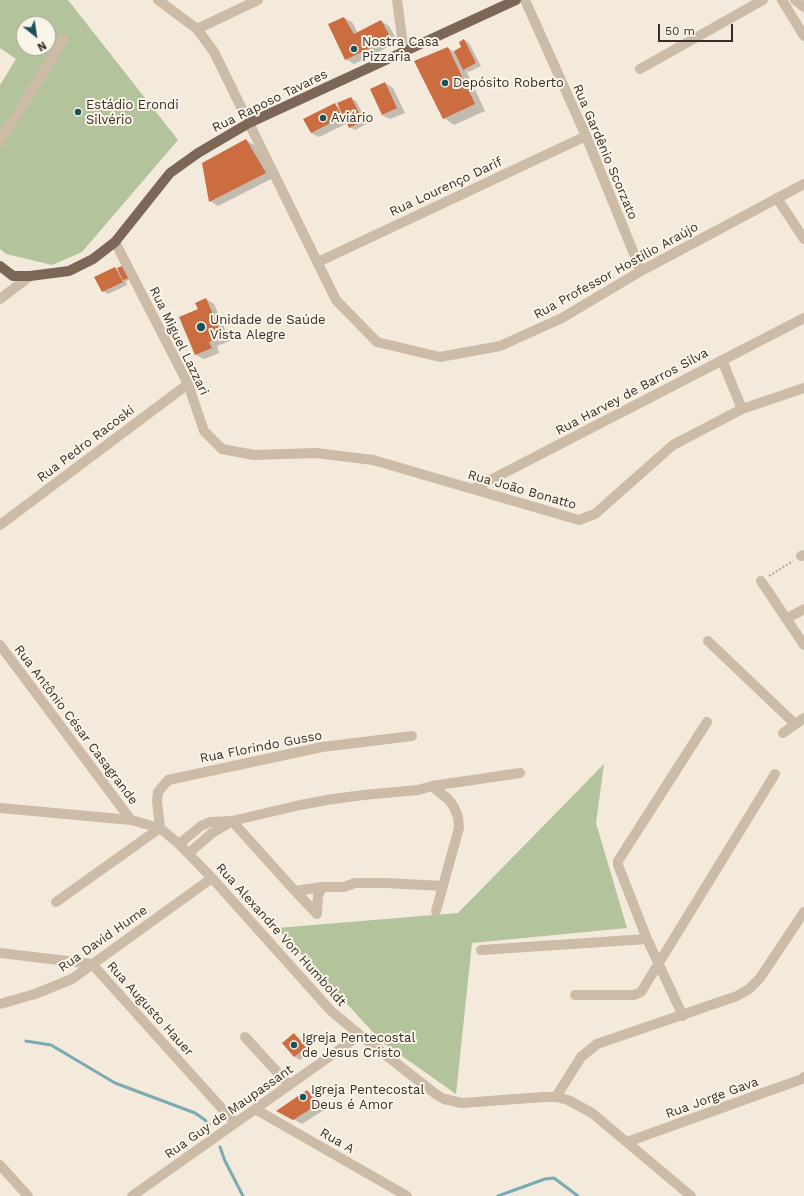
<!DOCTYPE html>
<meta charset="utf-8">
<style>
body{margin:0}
#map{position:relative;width:804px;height:1196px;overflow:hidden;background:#f3eadc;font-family:"Work Sans",sans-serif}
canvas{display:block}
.north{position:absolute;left:16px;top:16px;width:40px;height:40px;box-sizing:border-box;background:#fbf4e8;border:1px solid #ada59b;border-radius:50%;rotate:150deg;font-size:11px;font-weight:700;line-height:16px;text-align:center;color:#382e28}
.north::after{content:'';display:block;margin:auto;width:14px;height:18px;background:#1b535c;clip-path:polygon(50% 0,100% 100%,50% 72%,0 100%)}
.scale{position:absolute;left:658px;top:24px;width:75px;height:18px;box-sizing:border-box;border:2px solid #382e28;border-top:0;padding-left:5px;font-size:12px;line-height:14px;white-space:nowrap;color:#382e28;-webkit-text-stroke:3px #fbf4e8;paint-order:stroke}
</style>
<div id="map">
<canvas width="804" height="1196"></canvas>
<div class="north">N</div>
<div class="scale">50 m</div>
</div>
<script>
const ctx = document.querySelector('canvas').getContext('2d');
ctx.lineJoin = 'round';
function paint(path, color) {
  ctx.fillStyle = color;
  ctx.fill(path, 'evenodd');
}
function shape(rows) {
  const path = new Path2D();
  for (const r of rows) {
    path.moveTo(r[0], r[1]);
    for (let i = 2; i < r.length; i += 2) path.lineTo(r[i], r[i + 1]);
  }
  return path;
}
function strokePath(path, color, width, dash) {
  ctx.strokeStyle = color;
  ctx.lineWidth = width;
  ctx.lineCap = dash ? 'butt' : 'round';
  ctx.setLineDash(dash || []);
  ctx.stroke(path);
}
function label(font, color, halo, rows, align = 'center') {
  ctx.font = font + ' "Work Sans",sans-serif';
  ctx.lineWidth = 4;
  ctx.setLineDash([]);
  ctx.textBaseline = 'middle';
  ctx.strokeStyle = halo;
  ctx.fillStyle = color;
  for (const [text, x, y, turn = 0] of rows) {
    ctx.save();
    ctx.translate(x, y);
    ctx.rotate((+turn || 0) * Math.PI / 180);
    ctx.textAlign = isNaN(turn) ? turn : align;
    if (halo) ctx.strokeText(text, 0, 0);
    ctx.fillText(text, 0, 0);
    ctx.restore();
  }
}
paint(shape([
 [0,0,68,0,178,140,82,252,52,265,6,254,0,249,0,85,16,59,0,48],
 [24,24,48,24,48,48,24,48],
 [604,764,596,823,627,928,472,943,456,1094,382,1042,277,928,458,913]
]), '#b3c39b');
paint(shape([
 [344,18,352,22,358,33,381,21,389,26,398,42,354,64,346,59],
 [464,40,469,43,481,66,469,72,466,70,485,111,454,125,444,118,448,48,454,52,463,47],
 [385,83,393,88,405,113,390,119,382,115],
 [351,98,356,101,368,123,355,130,350,127,348,123,319,137,311,133,335,105,340,108],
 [246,140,254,145,273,178,218,206,210,201],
 [115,268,131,279,126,281,127,285,108,294,103,291],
 [206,299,214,304,230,341,217,346,219,353,204,359,196,355,180,318,199,309],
 [294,1035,299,1038,311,1051,300,1060,295,1057,283,1043],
 [307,1091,315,1095,324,1110,302,1124,278,1111]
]), '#0003');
strokePath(shape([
 [26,1041,51,1045,115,1083,195,1113,205,1120,209,1125],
 [220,1147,225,1161,243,1196],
 [498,1196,545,1179,554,1178,578,1196]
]), '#79abb2', 3);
paint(shape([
 [344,17,354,34,381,20,391,38,345,60,328,24],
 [464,39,476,63,463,70,454,51,461,47,459,42],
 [448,47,475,104,443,119,414,61],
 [385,82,397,108,382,115,370,89],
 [351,97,363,121,349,128,337,103],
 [335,103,342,117,311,133,303,119],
 [246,139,266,173,209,202,202,163],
 [124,265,129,278,123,280,117,268],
 [115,267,123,282,102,292,94,277],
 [206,298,222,336,209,342,212,348,195,355,179,317,198,309,195,303],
 [294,1033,306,1048,294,1057,282,1043],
 [307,1090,317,1105,293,1120,276,1111]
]), '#cc6d41');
strokePath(shape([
 [769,576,793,561]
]), '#b8a591', 2, [2, 2]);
strokePath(shape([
 [158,0,197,29,214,52,336,300,377,342,440,357,500,346,562,318,641,271,804,184],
 [397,0,404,52],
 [525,0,586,136,641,271],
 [782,0,804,36],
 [795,0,804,7],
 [197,29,258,0],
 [640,69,763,0],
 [0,141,64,39],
 [777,198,804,239],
 [115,242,188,384,204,431,222,449,254,455,316,453,373,460,579,520,595,514,673,445,742,409,804,388],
 [318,262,586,136],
 [0,299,30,276],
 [722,360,742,409],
 [473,489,804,318],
 [0,525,188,384],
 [801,556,804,555],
 [761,581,804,645],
 [786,619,804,609],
 [708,641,795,724],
 [0,645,131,820],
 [783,733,804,718],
 [432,786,448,799,454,807,458,817,459,828,436,911],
 [0,808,131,820,160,828,179,844,212,878,331,1011,360,1035,437,1095,444,1099,462,1103,544,1097,556,1097,568,1100,592,1113,691,1196],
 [232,821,295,891,322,887,344,887,355,883,386,883,443,886],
 [179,844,201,826,210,822,232,821,300,805,327,800,363,795,418,790,432,786,520,773],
 [189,853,212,833,229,823],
 [295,891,317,914,318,896,322,887],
 [56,902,160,828,157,801,158,792,168,780,322,747,412,736],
 [481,950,647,939],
 [0,953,92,964,235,1123],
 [575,995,634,995,641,992,775,774],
 [0,1004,35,994,72,979,212,878],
 [683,1016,647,939,618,865,618,861,707,722],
 [245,1037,289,1085],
 [556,1097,581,1057,597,1044,737,996,749,989,760,978,804,912],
 [255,1109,407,1196],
 [627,1142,802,1079,804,1077],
 [0,1165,28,1196],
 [132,1196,360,1035]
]), '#ccbba7', 10);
strokePath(shape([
 [0,266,13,276,30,276,69,271,93,259,115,242,170,173,198,153,249,123,516,0]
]), '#7b6658', 10);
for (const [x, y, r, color] of [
 [354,49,4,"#1b535c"],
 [445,83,4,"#1b535c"],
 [78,112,4,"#1b535c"],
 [323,118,4,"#1b535c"],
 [201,327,5,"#1b535c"],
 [294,1045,4,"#1b535c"],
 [303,1097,4,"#1b535c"]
]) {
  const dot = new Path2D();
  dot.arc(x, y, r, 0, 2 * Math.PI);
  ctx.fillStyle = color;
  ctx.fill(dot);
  strokePath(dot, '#fbf4e8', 1.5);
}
label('13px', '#382e28', '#fbf4e8', [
 ["Nostra Casa",362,42],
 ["Pizzaria",362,57],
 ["Depósito Roberto",453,83],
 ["Estádio Erondi",86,105],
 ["Silvério",86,120],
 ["Aviário",331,118],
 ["Unidade de Saúde",210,320],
 ["Vista Alegre",210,335],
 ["Igreja Pentecostal",302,1038],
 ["de Jesus Cristo",302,1053],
 ["Igreja Pentecostal",311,1090],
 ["Deus é Amor",311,1105]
], 'left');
label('13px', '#382e28', '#fbf4e8', [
 ["Rua Raposo Tavares",270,101,-26],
 ["Rua Gardênio Scorzato",605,152,67],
 ["Rua Lourenço Darif",446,187,-25],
 ["Rua Professor Hostílio Araújo",616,271,-29],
 ["Rua Miguel Lazzari",179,341,64],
 ["Rua Harvey de Barros Silva",632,392,-28],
 ["Rua Pedro Racoski",86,444,-37],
 ["Rua João Bonatto",522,490,16],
 ["Rua Antônio César Casagrande",76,725,53],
 ["Rua Florindo Gusso",261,747,-11],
 ["Rua Alexandre Von Humboldt",281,935,48],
 ["Rua David Hume",103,939,-35],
 ["Rua Augusto Hauer",150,1009,48],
 ["Rua Jorge Gava",712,1098,-20],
 ["Rua Guy de Maupassant",229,1112,-35],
 ["Rua A",337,1141,30]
]);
</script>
